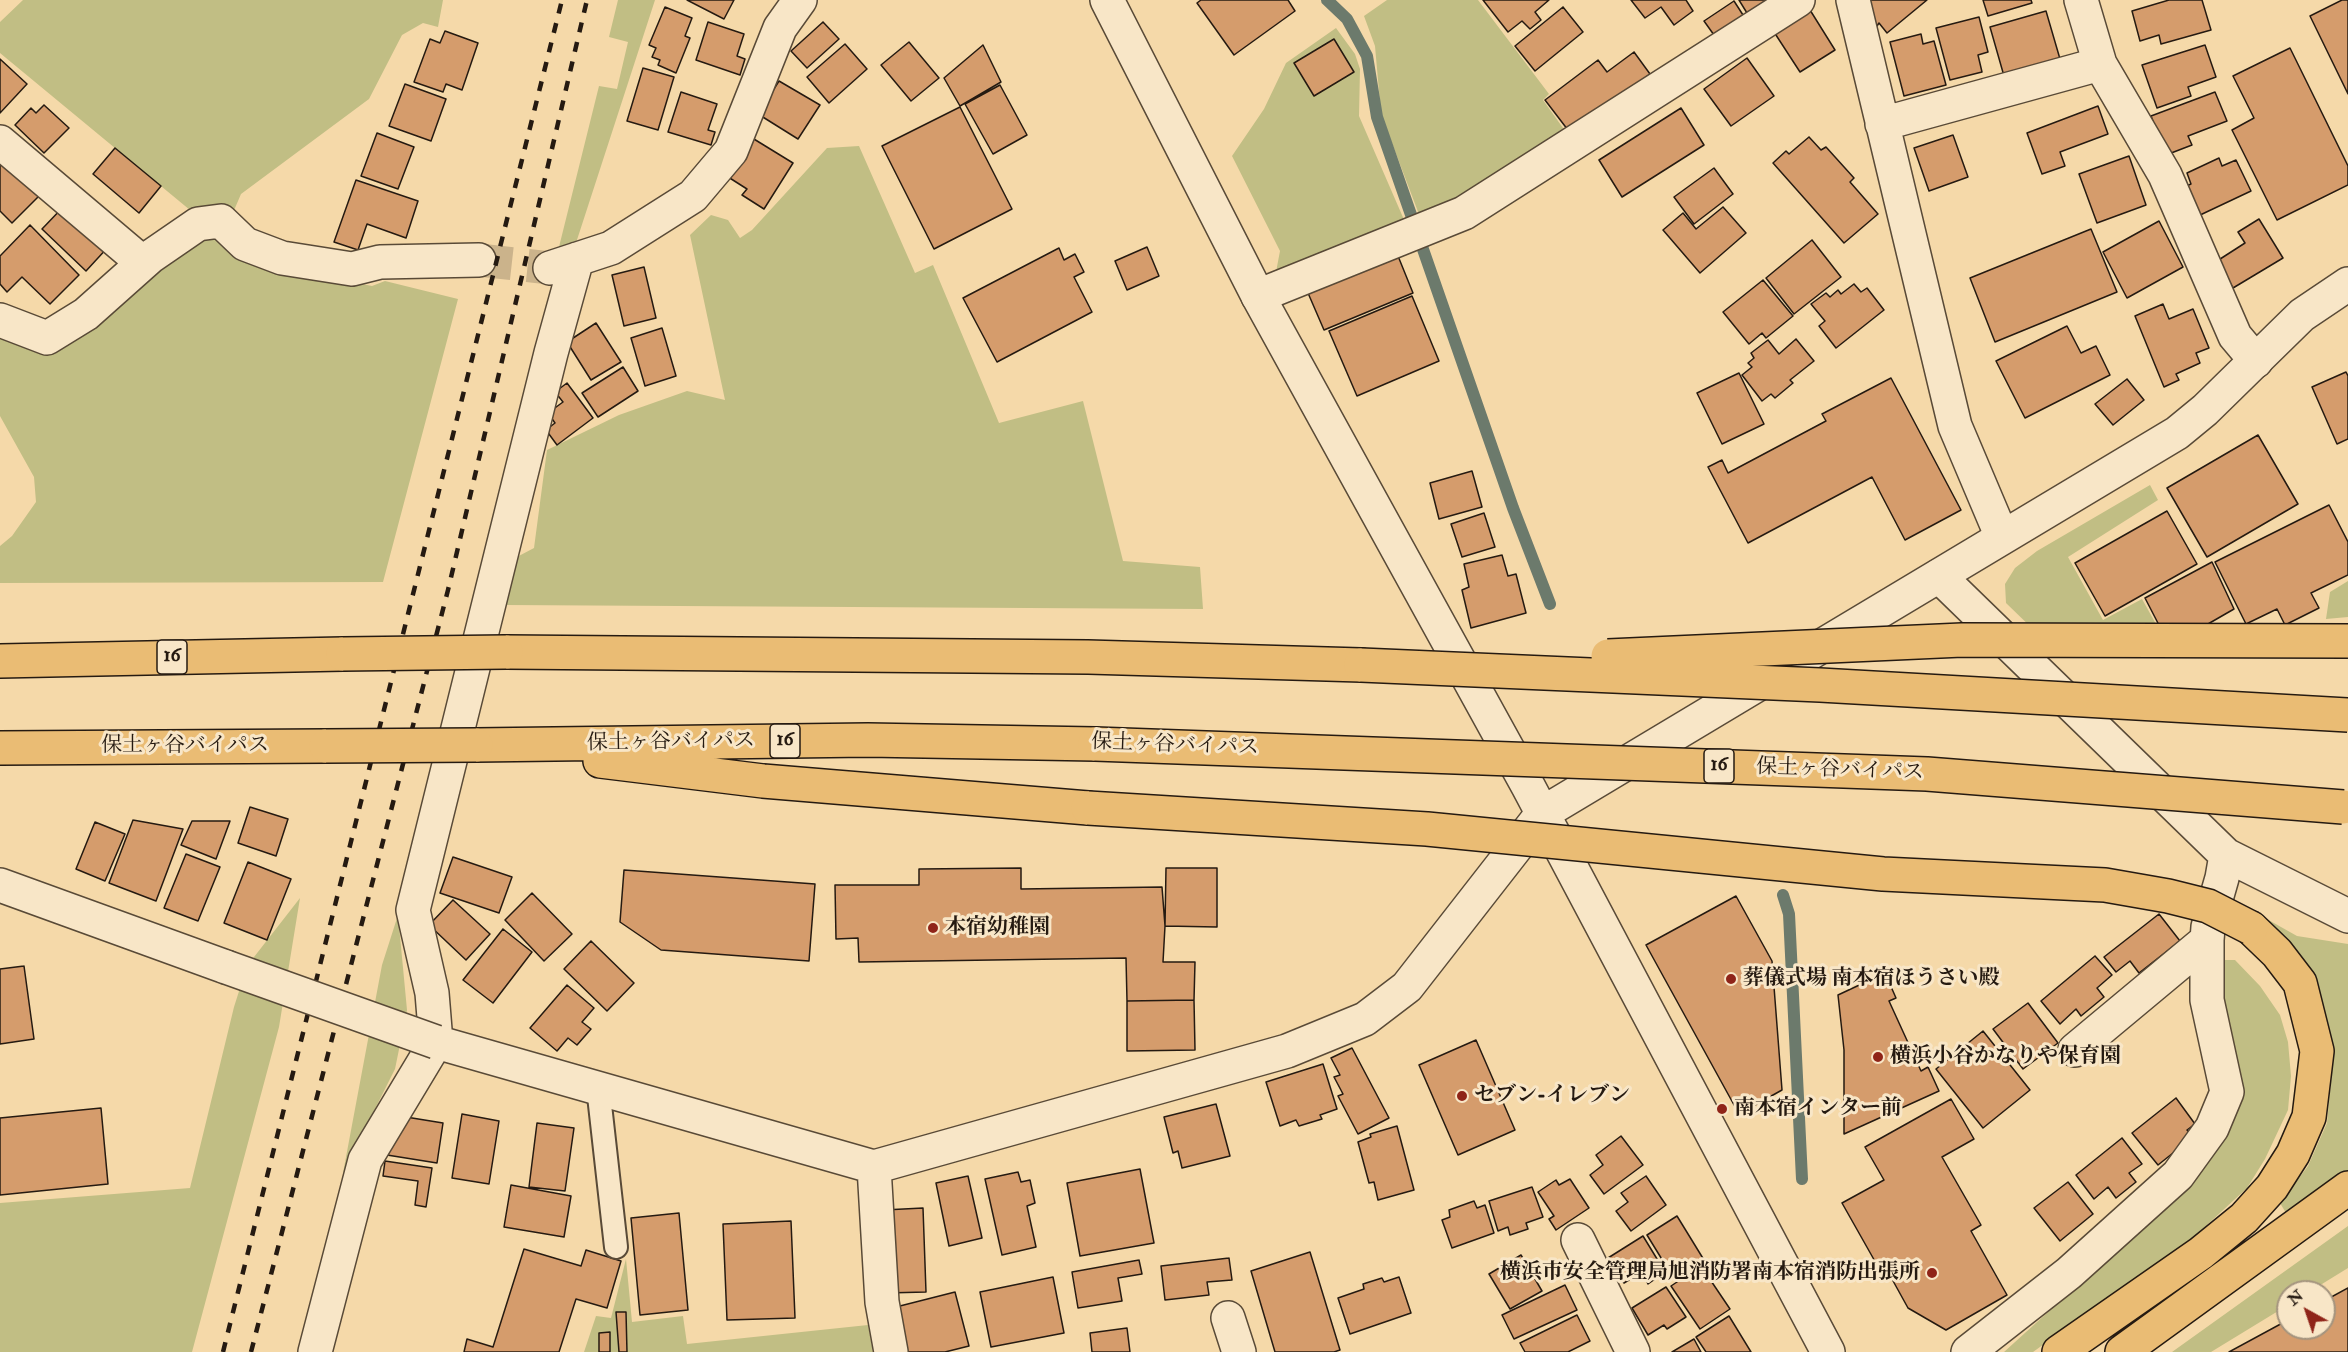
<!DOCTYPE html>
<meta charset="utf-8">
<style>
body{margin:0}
#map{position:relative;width:2348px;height:1352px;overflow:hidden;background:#f5d9a9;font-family:"IM FELL Double Pica",serif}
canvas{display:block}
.north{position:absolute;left:2276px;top:1280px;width:60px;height:60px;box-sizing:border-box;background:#f8e6c7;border:2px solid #a4947e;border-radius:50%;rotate:320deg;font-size:16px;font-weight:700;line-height:24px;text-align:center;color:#251a11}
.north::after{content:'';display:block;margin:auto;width:21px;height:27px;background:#8f2418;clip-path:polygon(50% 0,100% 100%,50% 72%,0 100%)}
</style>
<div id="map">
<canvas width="2348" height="1352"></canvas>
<div class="north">N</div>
</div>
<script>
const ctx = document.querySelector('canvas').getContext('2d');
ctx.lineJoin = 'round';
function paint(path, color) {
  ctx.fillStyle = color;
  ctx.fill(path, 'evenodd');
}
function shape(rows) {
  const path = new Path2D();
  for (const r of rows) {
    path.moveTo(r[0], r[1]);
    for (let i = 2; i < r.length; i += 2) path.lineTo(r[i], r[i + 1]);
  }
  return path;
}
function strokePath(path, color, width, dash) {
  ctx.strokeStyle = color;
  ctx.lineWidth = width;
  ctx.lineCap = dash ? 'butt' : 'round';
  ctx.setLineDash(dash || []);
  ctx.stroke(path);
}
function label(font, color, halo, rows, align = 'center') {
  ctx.font = font + ' "IM FELL Double Pica","Noto Serif JP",serif';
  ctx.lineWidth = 6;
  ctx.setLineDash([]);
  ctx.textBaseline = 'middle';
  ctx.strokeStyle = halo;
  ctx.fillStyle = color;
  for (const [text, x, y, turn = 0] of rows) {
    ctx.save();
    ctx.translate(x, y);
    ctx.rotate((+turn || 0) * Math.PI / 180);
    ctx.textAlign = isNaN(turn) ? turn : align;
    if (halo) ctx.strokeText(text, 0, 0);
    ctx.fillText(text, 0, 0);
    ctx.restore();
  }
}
paint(shape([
 [23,0,443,0,438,27,423,23,402,35,369,99,241,194,232,215,196,215,0,53,0,22],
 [618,0,655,0,575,246,558,251,599,86,617,89,628,42,609,37],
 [1387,0,1478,0,1549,94,1543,100,1568,135,1464,197,1420,217,1381,114,1375,46,1364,16],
 [1336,28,1355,54,1360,69,1359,116,1405,222,1276,272,1280,251,1232,156,1264,109,1286,63],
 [859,146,915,273,933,265,999,423,1083,401,1123,561,1200,567,1203,609,504,605,515,558,534,548,547,450,619,415,687,391,725,400,690,235,711,215,728,220,740,238,752,230,827,148],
 [209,230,288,269,372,286,385,281,458,299,383,582,0,583,0,546,12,536,36,502,34,477,0,416,0,334,59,349],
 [2150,485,2158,500,2068,557,2103,620,2142,599,2161,633,2039,635,2006,603,2005,584,2015,568,2037,551],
 [2348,581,2348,617,2326,619,2330,592],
 [300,898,279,1027,192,1352,0,1352,0,1203,190,1188,234,1007,247,966],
 [398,915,407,1010,395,1069,343,1173,382,965],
 [2265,918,2297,936,2348,944,2348,1170,2286,1213,2280,1203,2308,1166,2327,1123,2332,1071,2325,1022,2259,924],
 [2225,960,2235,960,2260,986,2280,1015,2288,1042,2291,1076,2288,1110,2265,1159,2247,1188,2196,1235,2033,1352,2004,1352,2186,1187,2222,1139,2219,979],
 [2348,1226,2348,1268,2309,1292,2288,1292,2288,1305,2211,1352,2172,1352],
 [626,1259,632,1322,683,1316,687,1344,868,1325,873,1352,584,1352,596,1316,611,1318]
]), '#c1be84');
strokePath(shape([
 [1327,0,1347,19,1367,56,1377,117,1513,508,1550,604],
 [1783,895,1789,914,1802,1179]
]), '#6c7a6c', 12);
const building = shape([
 [687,0,734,0,724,19,687,0],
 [1201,0,1288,0,1295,11,1234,55,1197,3,1201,0],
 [1483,0,1549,0,1535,12,1541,20,1530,29,1522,21,1508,32,1483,0],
 [1631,0,1686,0,1693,11,1674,25,1661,7,1645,18,1631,0],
 [1739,0,1767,0,1747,13,1739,0],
 [1866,0,1927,0,1887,33,1879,23,1877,26,1861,6,1866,0],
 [1983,0,2031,0,2032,3,1988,16,1983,0],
 [2169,0,2202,0,2211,30,2161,44,2159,35,2140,41,2132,11,2169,0],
 [2342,0,2348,0,2348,94,2310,16,2342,0],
 [1734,1,1743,15,1714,35,1704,21,1734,1],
 [665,7,692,18,685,36,690,38,676,73,658,65,660,60,652,57,656,48,649,45,665,7],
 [1563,7,1583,32,1535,71,1515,46,1563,7],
 [1810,10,1835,50,1800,72,1774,32,1810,10],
 [2046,11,2060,59,2004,76,1990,27,2046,11],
 [1979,17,1988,52,1978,55,1982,72,1950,80,1936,28,1979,17],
 [708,22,744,34,737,56,745,59,740,75,696,60,708,22],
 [823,22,839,39,807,68,791,51,823,22],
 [445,31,478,43,462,90,446,84,443,92,414,82,430,39,440,43,445,31],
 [1921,34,1923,44,1934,41,1946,85,1904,96,1890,42,1921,34],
 [1334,39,1354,72,1314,96,1294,63,1334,39],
 [909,42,939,78,911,101,881,65,909,42],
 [845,44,867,69,829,103,807,77,845,44],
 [983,45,1001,82,960,106,944,78,983,45],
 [2205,45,2216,77,2188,87,2191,96,2157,108,2142,65,2205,45],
 [2290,48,2348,166,2348,185,2277,220,2232,130,2254,118,2233,76,2290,48],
 [1634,52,1650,74,1571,134,1545,100,1598,60,1607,72,1634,52],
 [1747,58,1774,96,1731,126,1704,89,1747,58],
 [0,59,27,84,0,113,0,59],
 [643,68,674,77,658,130,627,121,643,68],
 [779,81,820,105,798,139,758,114,779,81],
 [405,84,446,99,431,141,389,126,405,84],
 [1000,85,1027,135,993,154,965,104,1000,85],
 [681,92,717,104,708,130,715,132,711,145,668,132,681,92],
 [2215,92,2227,121,2188,136,2192,145,2166,155,2151,116,2215,92],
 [44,105,69,128,44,153,15,125,31,108,36,113,44,105],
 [2098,106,2108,134,2060,152,2065,166,2042,174,2027,133,2098,106],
 [960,107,1012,209,934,249,882,146,960,107],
 [1681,108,1704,145,1622,197,1599,160,1681,108],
 [377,133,414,147,398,189,361,176,377,133],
 [1953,135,1968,177,1929,191,1914,148,1953,135],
 [749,136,793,163,764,209,742,195,747,189,725,175,749,136],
 [1809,137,1821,150,1826,147,1854,178,1850,182,1878,214,1844,243,1773,163,1786,151,1789,154,1809,137],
 [115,148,161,186,139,213,93,174,115,148],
 [2129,156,2146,205,2097,223,2079,174,2129,156],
 [2219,158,2222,166,2236,160,2251,191,2198,216,2184,187,2191,184,2187,173,2219,158],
 [0,163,45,190,12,223,0,211,0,163],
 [1714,168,1733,194,1694,224,1674,197,1714,168],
 [356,180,418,201,406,238,367,224,358,250,334,242,356,180],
 [65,205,109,246,86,271,42,229,65,205],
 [1723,207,1746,233,1700,273,1663,230,1683,213,1696,229,1723,207],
 [2259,219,2283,258,2233,288,2217,261,2245,243,2238,232,2259,219],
 [2159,221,2183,267,2127,298,2103,252,2159,221],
 [30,225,79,275,50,304,22,277,7,292,0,284,0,256,30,225],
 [2091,229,2117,292,1995,342,1970,278,2091,229],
 [1812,240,1841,277,1794,314,1766,278,1812,240],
 [1147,247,1159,276,1127,290,1115,261,1147,247],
 [1059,248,1064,260,1075,254,1084,272,1074,277,1092,312,997,362,963,298,1059,248],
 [1398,256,1413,293,1324,330,1308,293,1398,256],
 [644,267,656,318,624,326,612,275,644,267],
 [1763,280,1793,316,1766,338,1762,333,1749,344,1723,312,1763,280],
 [1854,284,1861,292,1867,288,1884,310,1836,348,1819,326,1825,321,1811,304,1826,293,1830,297,1838,290,1841,294,1854,284],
 [1412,296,1439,361,1357,396,1329,331,1412,296],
 [2163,304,2169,319,2193,309,2209,348,2196,353,2200,363,2176,374,2179,380,2164,387,2135,316,2163,304],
 [596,323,621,362,591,380,567,342,596,323],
 [2067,326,2081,353,2096,346,2110,375,2025,418,1996,361,2067,326],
 [662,328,676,376,645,386,631,338,662,328],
 [1796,339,1814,361,1790,380,1793,383,1775,398,1771,394,1762,401,1742,375,1752,367,1748,363,1754,358,1751,353,1768,340,1779,354,1796,339],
 [623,367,638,391,598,417,582,393,623,367],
 [2346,372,2348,376,2348,439,2337,444,2312,387,2346,372],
 [1739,373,1764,424,1722,444,1697,393,1739,373],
 [1891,378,1961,510,1905,540,1872,477,1748,543,1708,467,1722,460,1728,473,1826,421,1822,414,1891,378],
 [2127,379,2144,400,2113,425,2095,404,2127,379],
 [567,383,593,418,557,445,546,430,555,423,548,413,563,402,555,392,567,383],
 [2258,435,2298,504,2207,557,2167,488,2258,435],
 [1472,471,1482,507,1439,519,1430,483,1472,471],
 [2329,505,2348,542,2348,575,2311,593,2319,608,2285,625,2277,609,2246,624,2215,562,2329,505],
 [2167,511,2197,564,2105,616,2075,563,2167,511],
 [1484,513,1495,547,1462,557,1451,524,1484,513],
 [1502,555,1508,576,1516,574,1526,613,1471,628,1462,590,1469,587,1464,564,1502,555],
 [2212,562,2234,609,2201,628,2161,629,2145,598,2212,562],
 [250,807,288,819,276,856,238,843,250,807],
 [133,820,183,829,156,901,109,883,133,820],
 [192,821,230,821,216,859,181,845,192,821],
 [95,822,125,834,105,881,76,869,95,822],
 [186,854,220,867,198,921,164,908,186,854],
 [453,857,512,877,499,913,440,893,453,857],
 [248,862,291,879,267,940,224,923,248,862],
 [1021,868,1021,889,1162,887,1165,926,1163,962,1195,962,1194,1000,1127,1001,1126,958,859,962,858,938,836,939,835,885,919,885,919,869,1021,868],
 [1166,868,1217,868,1217,927,1165,926,1166,868],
 [624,870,815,884,809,961,661,950,620,922,624,870],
 [532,893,572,934,544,961,505,920,532,893],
 [1736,896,1772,961,1782,1090,1739,1114,1646,945,1736,896],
 [453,900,490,934,466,960,429,925,453,900],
 [2159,914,2180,941,2139,973,2130,961,2116,972,2104,957,2159,914],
 [503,929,532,952,493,1003,463,980,503,929],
 [591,941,634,983,607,1011,564,969,591,941],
 [2095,956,2112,975,2097,988,2104,997,2081,1016,2076,1009,2060,1024,2041,1001,2095,956],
 [24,966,34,1039,0,1044,0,969,24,966],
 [1885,973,1896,998,1889,1001,1921,1071,1928,1067,1939,1091,1844,1134,1844,1050,1838,995,1885,973],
 [567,985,594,1008,582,1022,591,1029,577,1045,568,1038,557,1051,530,1028,567,985],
 [1194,1000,1195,1050,1127,1051,1127,1001,1194,1000],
 [2028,1003,2058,1043,2023,1069,1993,1029,2028,1003],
 [1983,1031,2030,1090,1983,1128,1936,1069,1983,1031],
 [1476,1040,1515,1130,1458,1155,1419,1065,1476,1040],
 [1352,1048,1389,1118,1358,1134,1338,1096,1343,1094,1334,1077,1340,1075,1331,1058,1352,1048],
 [1323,1064,1337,1109,1320,1115,1322,1119,1299,1126,1296,1120,1280,1126,1266,1082,1323,1064],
 [2176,1098,2195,1124,2187,1130,2193,1137,2158,1165,2132,1133,2176,1098],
 [1951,1099,1974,1139,1942,1157,1981,1225,1971,1231,2007,1295,1946,1330,1908,1308,1887,1270,1881,1272,1842,1203,1884,1180,1865,1147,1951,1099],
 [1216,1104,1230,1156,1182,1168,1178,1151,1173,1153,1164,1117,1216,1104],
 [101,1108,108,1184,0,1195,0,1118,101,1108],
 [462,1114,499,1121,489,1184,452,1178,462,1114],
 [406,1117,443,1123,437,1163,387,1155,406,1117],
 [537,1123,574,1128,565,1191,529,1187,537,1123],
 [1397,1126,1414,1190,1378,1200,1374,1182,1369,1183,1358,1142,1371,1137,1370,1134,1397,1126],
 [1621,1136,1643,1165,1604,1194,1590,1175,1603,1165,1596,1155,1621,1136],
 [2122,1138,2142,1164,2129,1173,2136,1182,2116,1198,2108,1187,2094,1199,2076,1175,2122,1138],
 [385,1161,432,1168,426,1207,415,1205,418,1181,383,1176,385,1161],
 [1140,1169,1154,1243,1080,1256,1067,1183,1140,1169],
 [1018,1172,1021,1182,1030,1180,1035,1203,1027,1206,1036,1247,1002,1255,985,1179,1018,1172],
 [968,1176,982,1238,949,1246,936,1183,968,1176],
 [1646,1176,1666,1205,1631,1231,1616,1211,1628,1202,1621,1193,1646,1176],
 [1570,1179,1589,1208,1556,1230,1549,1219,1554,1216,1538,1192,1556,1180,1559,1185,1570,1179],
 [2068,1182,2093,1214,2060,1241,2034,1208,2068,1182],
 [511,1185,571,1196,564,1237,504,1227,511,1185],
 [1532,1187,1543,1217,1526,1223,1528,1229,1510,1235,1508,1227,1498,1231,1489,1201,1532,1187],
 [1474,1201,1477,1208,1485,1205,1494,1233,1452,1248,1442,1220,1450,1217,1449,1210,1474,1201],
 [923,1208,926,1292,886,1293,884,1210,923,1208],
 [679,1213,688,1310,640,1315,631,1218,679,1213],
 [1677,1216,1704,1260,1674,1279,1647,1235,1677,1216],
 [791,1221,795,1318,727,1320,723,1224,791,1221],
 [1643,1236,1665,1272,1648,1284,1642,1272,1624,1283,1608,1258,1643,1236],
 [524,1249,581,1266,586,1250,621,1261,607,1308,576,1299,559,1352,464,1352,467,1339,493,1347,524,1249],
 [1310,1252,1340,1350,1334,1352,1275,1352,1251,1271,1310,1252],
 [1521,1255,1542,1291,1510,1309,1489,1274,1521,1255],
 [1229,1258,1232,1280,1207,1282,1209,1295,1165,1300,1161,1266,1229,1258],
 [1139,1260,1142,1274,1118,1278,1122,1301,1078,1308,1072,1272,1139,1260],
 [1701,1266,1730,1309,1700,1329,1671,1286,1701,1266],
 [1053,1277,1064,1333,991,1347,980,1292,1053,1277],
 [1399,1277,1411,1313,1350,1334,1338,1298,1364,1289,1363,1284,1382,1278,1384,1282,1399,1277],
 [1565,1285,1577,1310,1514,1339,1502,1315,1565,1285],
 [1666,1287,1686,1317,1667,1329,1664,1325,1648,1335,1632,1308,1666,1287],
 [2348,1288,2348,1352,2229,1352,2288,1320,2288,1328,2324,1328,2324,1301,2348,1288],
 [955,1292,969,1346,945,1352,903,1352,892,1308,955,1292],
 [616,1312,626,1312,627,1352,619,1352,616,1312],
 [1577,1315,1590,1341,1568,1352,1525,1352,1520,1343,1577,1315],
 [1729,1316,1751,1352,1706,1352,1696,1337,1729,1316],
 [1127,1328,1130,1352,1092,1352,1090,1333,1127,1328],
 [610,1332,610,1352,599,1352,599,1333,610,1332],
 [1694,1339,1701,1352,1672,1352,1694,1339]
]);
paint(building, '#d59c6c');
strokePath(building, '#251a11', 1.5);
strokePath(shape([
 [479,260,550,268]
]), '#cbb38b', 33, [33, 16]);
const service = shape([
 [598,1087,616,1247]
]);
const minor = shape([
 [1853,0,1955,426,2002,537],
 [2081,0,2100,64,2165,175,2235,336,2256,361],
 [1882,124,2100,64],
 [0,142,143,263],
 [550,268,611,248,693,196,731,151,780,28,800,0],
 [1258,296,1464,213,1798,0],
 [0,320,47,338,86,314,150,257,198,224,221,221,245,244,282,258,352,269,380,262,479,260],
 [1939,576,2226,855,2348,916],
 [0,885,226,967],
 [436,1042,874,1167,1287,1051,1365,1019,1407,987,1538,819],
 [2075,1050,2207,940],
 [874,1167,882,1302,891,1352],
 [1578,1240,1633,1352],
 [1228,1318,1239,1352],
 [315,1352,365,1160,436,1042,432,993,413,910,551,353,577,259],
 [1968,1352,2069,1273,2178,1175,2212,1128,2227,1092,2207,1000,2207,940,2208,927,2222,878,2226,855]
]);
const tertiary = shape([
 [1107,0,1258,296,1528,786,1828,1352],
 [1543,813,2177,433,2205,410,2302,315,2348,284]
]);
const motorway = shape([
 [506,652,1088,657,1361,665],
 [0,661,343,654],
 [476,745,868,740,1095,744],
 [0,748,326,746],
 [600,761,763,781,1088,808],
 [2059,1352,2201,1253,2244,1218,2272,1187,2293,1154,2309,1117,2317,1051,2300,983,2277,953,2251,928],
 [2122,1352,2348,1188]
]);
strokePath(service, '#594a37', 26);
strokePath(minor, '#594a37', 36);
strokePath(tertiary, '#594a37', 36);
strokePath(motorway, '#251a11', 36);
strokePath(service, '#f8e6c7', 22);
strokePath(minor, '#f8e6c7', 33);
strokePath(tertiary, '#f8e6c7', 33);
strokePath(motorway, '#eabc74', 33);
strokePath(shape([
 [223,1352,562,0],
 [251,1352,448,590,587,0]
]), '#251a11', 4.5, [10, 10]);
const minorBridge = shape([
 [226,967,436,1042]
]);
const motorwayBridge = shape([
 [343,654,506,652],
 [1608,656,1962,640,2348,641],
 [1361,665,1820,685,2348,715],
 [1095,744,1927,774,2343,807],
 [326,746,476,745],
 [1088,808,1427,829,1883,874,2105,885,2168,896,2208,906,2251,928]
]);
strokePath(minorBridge, '#594a37', 36, []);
strokePath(motorwayBridge, '#251a11', 36, []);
strokePath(minorBridge, '#f8e6c7', 33);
strokePath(motorwayBridge, '#eabc74', 33);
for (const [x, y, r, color] of [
 [933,928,6,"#8f2418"],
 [1731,979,6,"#8f2418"],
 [1878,1057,6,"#8f2418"],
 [1462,1096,6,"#8f2418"],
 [1722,1109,6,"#8f2418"],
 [1932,1273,6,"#8f2418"]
]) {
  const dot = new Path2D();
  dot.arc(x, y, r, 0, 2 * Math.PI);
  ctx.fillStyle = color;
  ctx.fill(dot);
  strokePath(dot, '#f8e6c7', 2);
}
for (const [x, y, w] of [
 [172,657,30],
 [785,741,30],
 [1719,766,30]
]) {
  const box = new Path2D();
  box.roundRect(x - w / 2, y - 17, w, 34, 4.5);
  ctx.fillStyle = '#f8e6c7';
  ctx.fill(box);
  strokePath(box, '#251a11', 1.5);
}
label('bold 20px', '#251a11', null, [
 ["16",172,657],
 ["16",785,741],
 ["16",1719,766]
]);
label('21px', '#251a11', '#f8e6c7', [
 ["保土ヶ谷バイパス",671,743,-1],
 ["保土ヶ谷バイパス",185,746],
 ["保土ヶ谷バイパス",1175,746,2],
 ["保土ヶ谷バイパス",1840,771,2]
]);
label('bold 21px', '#251a11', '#f8e6c7', [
 ["本宿幼稚園",945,928],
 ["葬儀式場 南本宿ほうさい殿",1743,979],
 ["横浜小谷かなりや保育園",1890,1057],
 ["セブン-イレブン",1474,1096],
 ["南本宿インター前",1734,1109],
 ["横浜市安全管理局旭消防署南本宿消防出張所",1920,1273,"right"]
], 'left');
</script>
